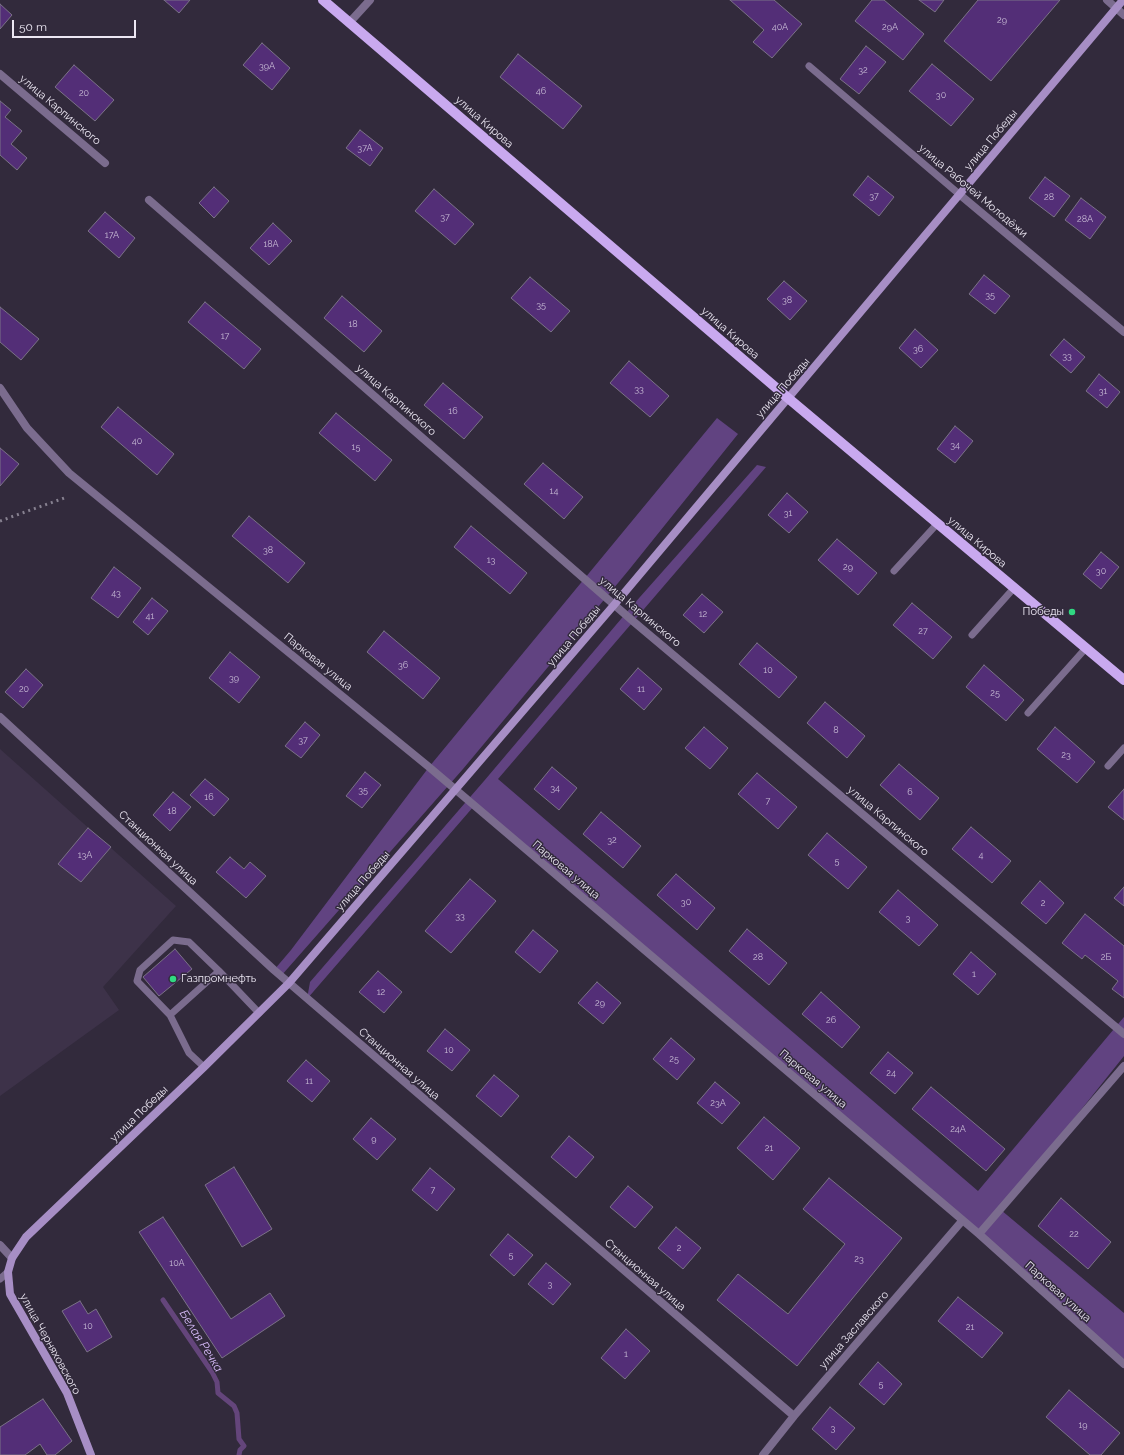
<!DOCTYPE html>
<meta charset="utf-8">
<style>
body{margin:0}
#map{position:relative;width:1124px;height:1455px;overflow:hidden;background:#322a3c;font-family:Raleway,sans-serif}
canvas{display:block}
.scale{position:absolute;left:12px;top:20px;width:124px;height:18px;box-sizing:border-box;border:2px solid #ece7f3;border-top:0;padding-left:5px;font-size:12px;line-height:14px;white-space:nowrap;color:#ece7f3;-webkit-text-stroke:3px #322a3c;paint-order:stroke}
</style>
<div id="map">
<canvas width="1124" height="1455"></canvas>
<div class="scale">50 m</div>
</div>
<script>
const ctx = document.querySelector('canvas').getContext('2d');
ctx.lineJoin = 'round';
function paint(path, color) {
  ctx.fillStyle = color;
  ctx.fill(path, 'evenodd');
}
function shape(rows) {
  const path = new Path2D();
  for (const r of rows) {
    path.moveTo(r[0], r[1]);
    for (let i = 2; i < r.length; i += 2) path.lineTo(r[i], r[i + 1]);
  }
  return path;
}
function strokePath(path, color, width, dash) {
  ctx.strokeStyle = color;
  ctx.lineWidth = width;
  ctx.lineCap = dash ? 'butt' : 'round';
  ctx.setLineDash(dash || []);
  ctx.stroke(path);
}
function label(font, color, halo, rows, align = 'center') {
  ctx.font = font + ' Raleway,sans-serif';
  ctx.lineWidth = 3;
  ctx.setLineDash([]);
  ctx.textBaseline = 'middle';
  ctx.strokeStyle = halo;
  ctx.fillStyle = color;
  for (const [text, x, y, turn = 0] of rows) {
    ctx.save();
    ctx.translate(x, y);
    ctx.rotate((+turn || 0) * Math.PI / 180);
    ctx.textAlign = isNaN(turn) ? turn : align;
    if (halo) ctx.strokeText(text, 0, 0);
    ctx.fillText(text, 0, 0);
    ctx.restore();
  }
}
paint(shape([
 [0,749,176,906,103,987,119,1010,0,1096]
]), '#3d3249');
paint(shape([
 [717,418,738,434,628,571,463,769,281,976,274,970,291,950,429,767],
 [757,465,766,467,498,779,978,1191,1124,1017,1124,1056,1001,1210,1124,1313,1124,1359,474,806,307,999,310,982,484,781,632,606]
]), '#614381');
strokePath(shape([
 [163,1300,212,1372,217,1382,218,1393,234,1406,237,1413,239,1439,244,1446,240,1450,239,1455]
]), '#64457b', 5);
const building = shape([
 [164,0,190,0,179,13,164,0],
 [730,0,774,0,802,24,772,58,753,42,764,30,730,0],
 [872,0,884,0,924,34,903,60,855,21,872,0],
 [919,0,944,0,935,12,919,0],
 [978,0,1060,0,991,81,944,41,978,0],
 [0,4,12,15,0,29,0,4],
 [262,43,290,68,272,90,243,65,262,43],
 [866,46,886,62,859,94,840,79,866,46],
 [518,54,582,106,563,129,500,77,518,54],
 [932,64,974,99,951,126,909,91,932,64],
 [74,65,114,100,95,121,55,87,74,65],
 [0,101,11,110,5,117,22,131,11,144,27,158,17,170,0,155,0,101],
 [360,130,383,148,370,166,346,148,360,130],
 [868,176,894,197,879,216,853,195,868,176],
 [1045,177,1070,196,1054,217,1029,198,1045,177],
 [214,187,229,201,214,218,199,203,214,187],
 [434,189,474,224,455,245,415,211,434,189],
 [1081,198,1106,217,1090,239,1065,220,1081,198],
 [105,212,135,238,119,258,88,231,105,212],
 [273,223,292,241,269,265,250,248,273,223],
 [984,275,1010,296,995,314,969,294,984,275],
 [530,277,570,311,551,332,511,298,530,277],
 [784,281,807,301,790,320,767,299,784,281],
 [342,296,382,331,364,352,324,318,342,296],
 [205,302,261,349,244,369,188,322,205,302],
 [0,307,39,339,21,360,0,342,0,307],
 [915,329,938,350,921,368,899,348,915,329],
 [1064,339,1085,357,1071,373,1050,355,1064,339],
 [629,361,669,396,650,417,610,383,629,361],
 [1099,374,1120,392,1107,408,1086,391,1099,374],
 [443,383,483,417,464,439,424,405,443,383],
 [118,407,174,454,157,475,101,427,118,407],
 [336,413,392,460,375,481,319,433,336,413],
 [955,426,973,441,955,463,937,449,955,426],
 [0,448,19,464,0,486,0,448],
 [543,463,583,497,564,519,524,484,543,463],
 [787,493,808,512,789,533,768,515,787,493],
 [249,516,305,563,288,583,232,536,249,516],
 [471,526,527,573,510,594,454,547,471,526],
 [837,539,877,573,858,595,818,560,837,539],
 [1101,552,1119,567,1101,589,1083,574,1101,552],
 [114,567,141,588,118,618,91,598,114,567],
 [702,594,723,612,704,633,683,615,702,594],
 [152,598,168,611,148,635,133,622,152,598],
 [912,603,952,637,933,659,893,625,912,603],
 [384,631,440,678,423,699,367,652,384,631],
 [757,643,797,677,779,698,739,664,757,643],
 [230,652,260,677,239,703,209,678,230,652],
 [984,665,1024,700,1006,721,966,687,984,665],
 [638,668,662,689,644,710,620,689,638,668],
 [26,669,43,685,23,708,5,692,26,669],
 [825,702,865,736,847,758,807,723,825,702],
 [305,722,320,735,301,758,285,746,305,722],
 [704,727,728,748,710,769,685,748,704,727],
 [1055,727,1095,762,1077,783,1037,749,1055,727],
 [899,764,939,798,920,820,880,785,899,764],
 [552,767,577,788,559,810,534,789,552,767],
 [365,772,381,785,362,808,346,796,365,772],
 [757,773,797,807,778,829,738,794,757,773],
 [205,779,229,799,214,816,190,795,205,779],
 [1124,789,1124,820,1108,807,1124,789],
 [173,792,191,807,170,831,153,815,173,792],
 [601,812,641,846,623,868,583,834,601,812],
 [971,827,1011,861,992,883,952,849,971,827],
 [88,828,111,847,81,882,58,864,88,828],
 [827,833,867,867,848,889,808,855,827,833],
 [230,857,244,869,250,862,266,876,246,898,216,872,230,857],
 [676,874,715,908,697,930,657,895,676,874],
 [470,879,496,901,451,953,425,931,470,879],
 [1040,881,1064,903,1046,924,1021,903,1040,881],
 [1124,887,1124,906,1114,898,1124,887],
 [898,890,938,925,919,946,879,912,898,890],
 [1085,914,1124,946,1124,998,1112,989,1118,981,1085,955,1082,959,1062,943,1085,914],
 [747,929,787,963,769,985,729,951,747,929],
 [533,930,558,951,540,973,515,952,533,930],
 [175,949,192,969,159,996,143,977,175,949],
 [971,952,996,974,978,995,953,974,971,952],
 [378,971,402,992,384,1013,359,992,378,971],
 [597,982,621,1003,603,1024,578,1003,597,982],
 [821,992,860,1027,842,1048,802,1014,821,992],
 [445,1029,470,1050,452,1071,427,1051,445,1029],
 [671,1038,695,1059,677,1080,653,1059,671,1038],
 [888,1052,913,1073,895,1094,870,1073,888,1052],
 [306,1060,330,1081,312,1102,287,1081,306,1060],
 [494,1075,519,1096,501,1117,476,1096,494,1075],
 [715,1082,740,1103,722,1124,697,1103,715,1082],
 [931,1087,1005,1149,986,1171,912,1109,931,1087],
 [764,1117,800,1148,773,1180,737,1148,764,1117],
 [371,1118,396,1139,377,1160,353,1139,371,1118],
 [569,1136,594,1157,576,1178,551,1157,569,1136],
 [234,1167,272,1229,242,1247,205,1185,234,1167],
 [430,1168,455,1189,437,1211,412,1190,430,1168],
 [829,1178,902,1238,797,1366,717,1300,738,1274,788,1314,845,1244,803,1209,829,1178],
 [628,1186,653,1207,635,1228,610,1207,628,1186],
 [1061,1198,1111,1242,1088,1269,1038,1226,1061,1198],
 [163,1217,231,1319,270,1293,285,1316,222,1358,139,1232,163,1217],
 [676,1227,701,1248,683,1269,658,1248,676,1227],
 [508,1234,533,1255,514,1276,490,1255,508,1234],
 [546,1263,571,1284,553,1305,528,1284,546,1263],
 [958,1297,1003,1333,982,1358,938,1321,958,1297],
 [80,1301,88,1314,96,1309,112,1337,87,1352,62,1311,80,1301],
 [626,1329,650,1351,625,1379,601,1358,626,1329],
 [878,1362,902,1384,884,1405,859,1384,878,1362],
 [1069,1390,1120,1433,1101,1455,1090,1455,1046,1417,1069,1390],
 [43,1399,72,1441,55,1455,47,1455,40,1444,25,1455,0,1455,0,1427,43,1399],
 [830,1407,855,1428,836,1450,812,1429,830,1407]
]);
paint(building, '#532e77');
strokePath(building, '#7b7287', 1);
strokePath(shape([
 [809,66,959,194],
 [894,571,937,524],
 [972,635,1014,588],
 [1028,713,1086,648],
 [1108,766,1124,748],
 [170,1015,137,981,140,970,173,940,189,942,219,971],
 [204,1067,189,1053,170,1015,219,971,259,1013],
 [0,1279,8,1272]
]), '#7b6c8e', 7);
strokePath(shape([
 [1107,0,1124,15],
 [349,23,370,0],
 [0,74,105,163],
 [959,194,1124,332],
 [149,200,634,622,1124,1034],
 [0,388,27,428,69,473,429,767,979,1234,1124,1364],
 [0,717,274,970,794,1416],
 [979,1234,1124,1066],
 [0,1245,12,1258],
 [763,1455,794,1416,962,1221]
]), '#7b6c8e', 8);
strokePath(shape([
 [91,1455,67,1393,10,1294,8,1272,12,1258,26,1237,204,1067,289,983,614,605,1123,0]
]), '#a78ec5', 8);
strokePath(shape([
 [323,0,788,398,1124,680]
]), '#c9a9ef', 10);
strokePath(shape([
 [0,521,67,497]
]), '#878190', 3, [2, 4]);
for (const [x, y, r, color] of [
 [1072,612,4,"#31d882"],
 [173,979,4,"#31d882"]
]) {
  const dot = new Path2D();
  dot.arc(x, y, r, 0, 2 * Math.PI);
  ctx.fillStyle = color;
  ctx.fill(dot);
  strokePath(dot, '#322a3c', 1.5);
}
label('9px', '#c6b9d4', null, [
 ["29",1002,20],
 ["40А",780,27],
 ["29А",890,27],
 ["39А",267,66],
 ["32",863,70],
 ["46",541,91],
 ["20",84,93],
 ["30",941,95],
 ["37А",365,148],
 ["37",874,196],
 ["28",1049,197],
 ["37",445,217],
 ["28А",1085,219],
 ["17А",112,235],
 ["18А",271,244],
 ["35",990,295],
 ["38",787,300],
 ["35",541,305],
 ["18",353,324],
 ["17",225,336],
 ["36",918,349],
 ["33",1067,356],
 ["33",639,389],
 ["31",1103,391],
 ["16",453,411],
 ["40",137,441],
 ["34",955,445],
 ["15",356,447],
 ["14",554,491],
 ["31",788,513],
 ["38",268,550],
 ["13",491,560],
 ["29",848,567],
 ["30",1101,571],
 ["43",116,593],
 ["12",703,614],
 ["41",150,616],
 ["27",923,631],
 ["36",403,665],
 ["10",768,670],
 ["39",234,678],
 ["20",24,689],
 ["11",641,689],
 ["25",995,693],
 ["8",836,730],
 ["37",303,740],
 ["23",1066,755],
 ["34",555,788],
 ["35",363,790],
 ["6",910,792],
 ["16",209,797],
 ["7",768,801],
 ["18",172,811],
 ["32",612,840],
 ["13А",85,855],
 ["4",981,855],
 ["5",837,861],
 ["30",686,902],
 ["2",1043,903],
 ["33",460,916],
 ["3",908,918],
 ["28",758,957],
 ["2Б",1106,957],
 ["1",974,974],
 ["12",381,992],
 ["29",600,1003],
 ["26",831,1020],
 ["10",449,1050],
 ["25",674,1059],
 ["24",891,1073],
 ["11",309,1081],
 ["23А",718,1103],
 ["24А",958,1129],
 ["9",374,1139],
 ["21",769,1148],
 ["7",433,1190],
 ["22",1074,1234],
 ["2",679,1248],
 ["5",511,1255],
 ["23",859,1259],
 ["10А",177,1263],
 ["3",550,1284],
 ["10",88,1326],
 ["21",970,1327],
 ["1",626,1354],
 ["5",881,1384],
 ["19",1083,1425],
 ["3",833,1428]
]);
label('11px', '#ece7f3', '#322a3c', [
 ["улица Карпинского",60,110,40],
 ["улица Кирова",484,122,41],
 ["улица Победы",991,140,-50],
 ["улица Рабочей Молодёжи",973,191,40],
 ["улица Кирова",730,333,41],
 ["улица Победы",783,388,-49],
 ["улица Карпинского",396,400,41],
 ["улица Кирова",977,542,40],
 ["улица Карпинского",640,612,40],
 ["улица Победы",574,636,-50],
 ["Парковая улица",318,662,39],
 ["улица Карпинского",888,821,40],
 ["Станционная улица",158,848,43],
 ["Парковая улица",566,870,40],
 ["улица Победы",363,881,-49],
 ["Станционная улица",399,1064,41],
 ["Парковая улица",813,1079,40],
 ["улица Победы",139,1114,-44],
 ["Станционная улица",645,1275,41],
 ["Парковая улица",1058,1292,42],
 ["улица Заславского",854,1330,-49],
 ["улица Черняховского",50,1344,61]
]);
label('11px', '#ece7f3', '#322a3c', [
 ["Победы",1064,612],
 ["Газпромнефть",181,979,"left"]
], 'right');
label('italic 12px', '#d9bdfc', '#322a3c', [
 ["Белая Речка",201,1341,58]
]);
</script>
